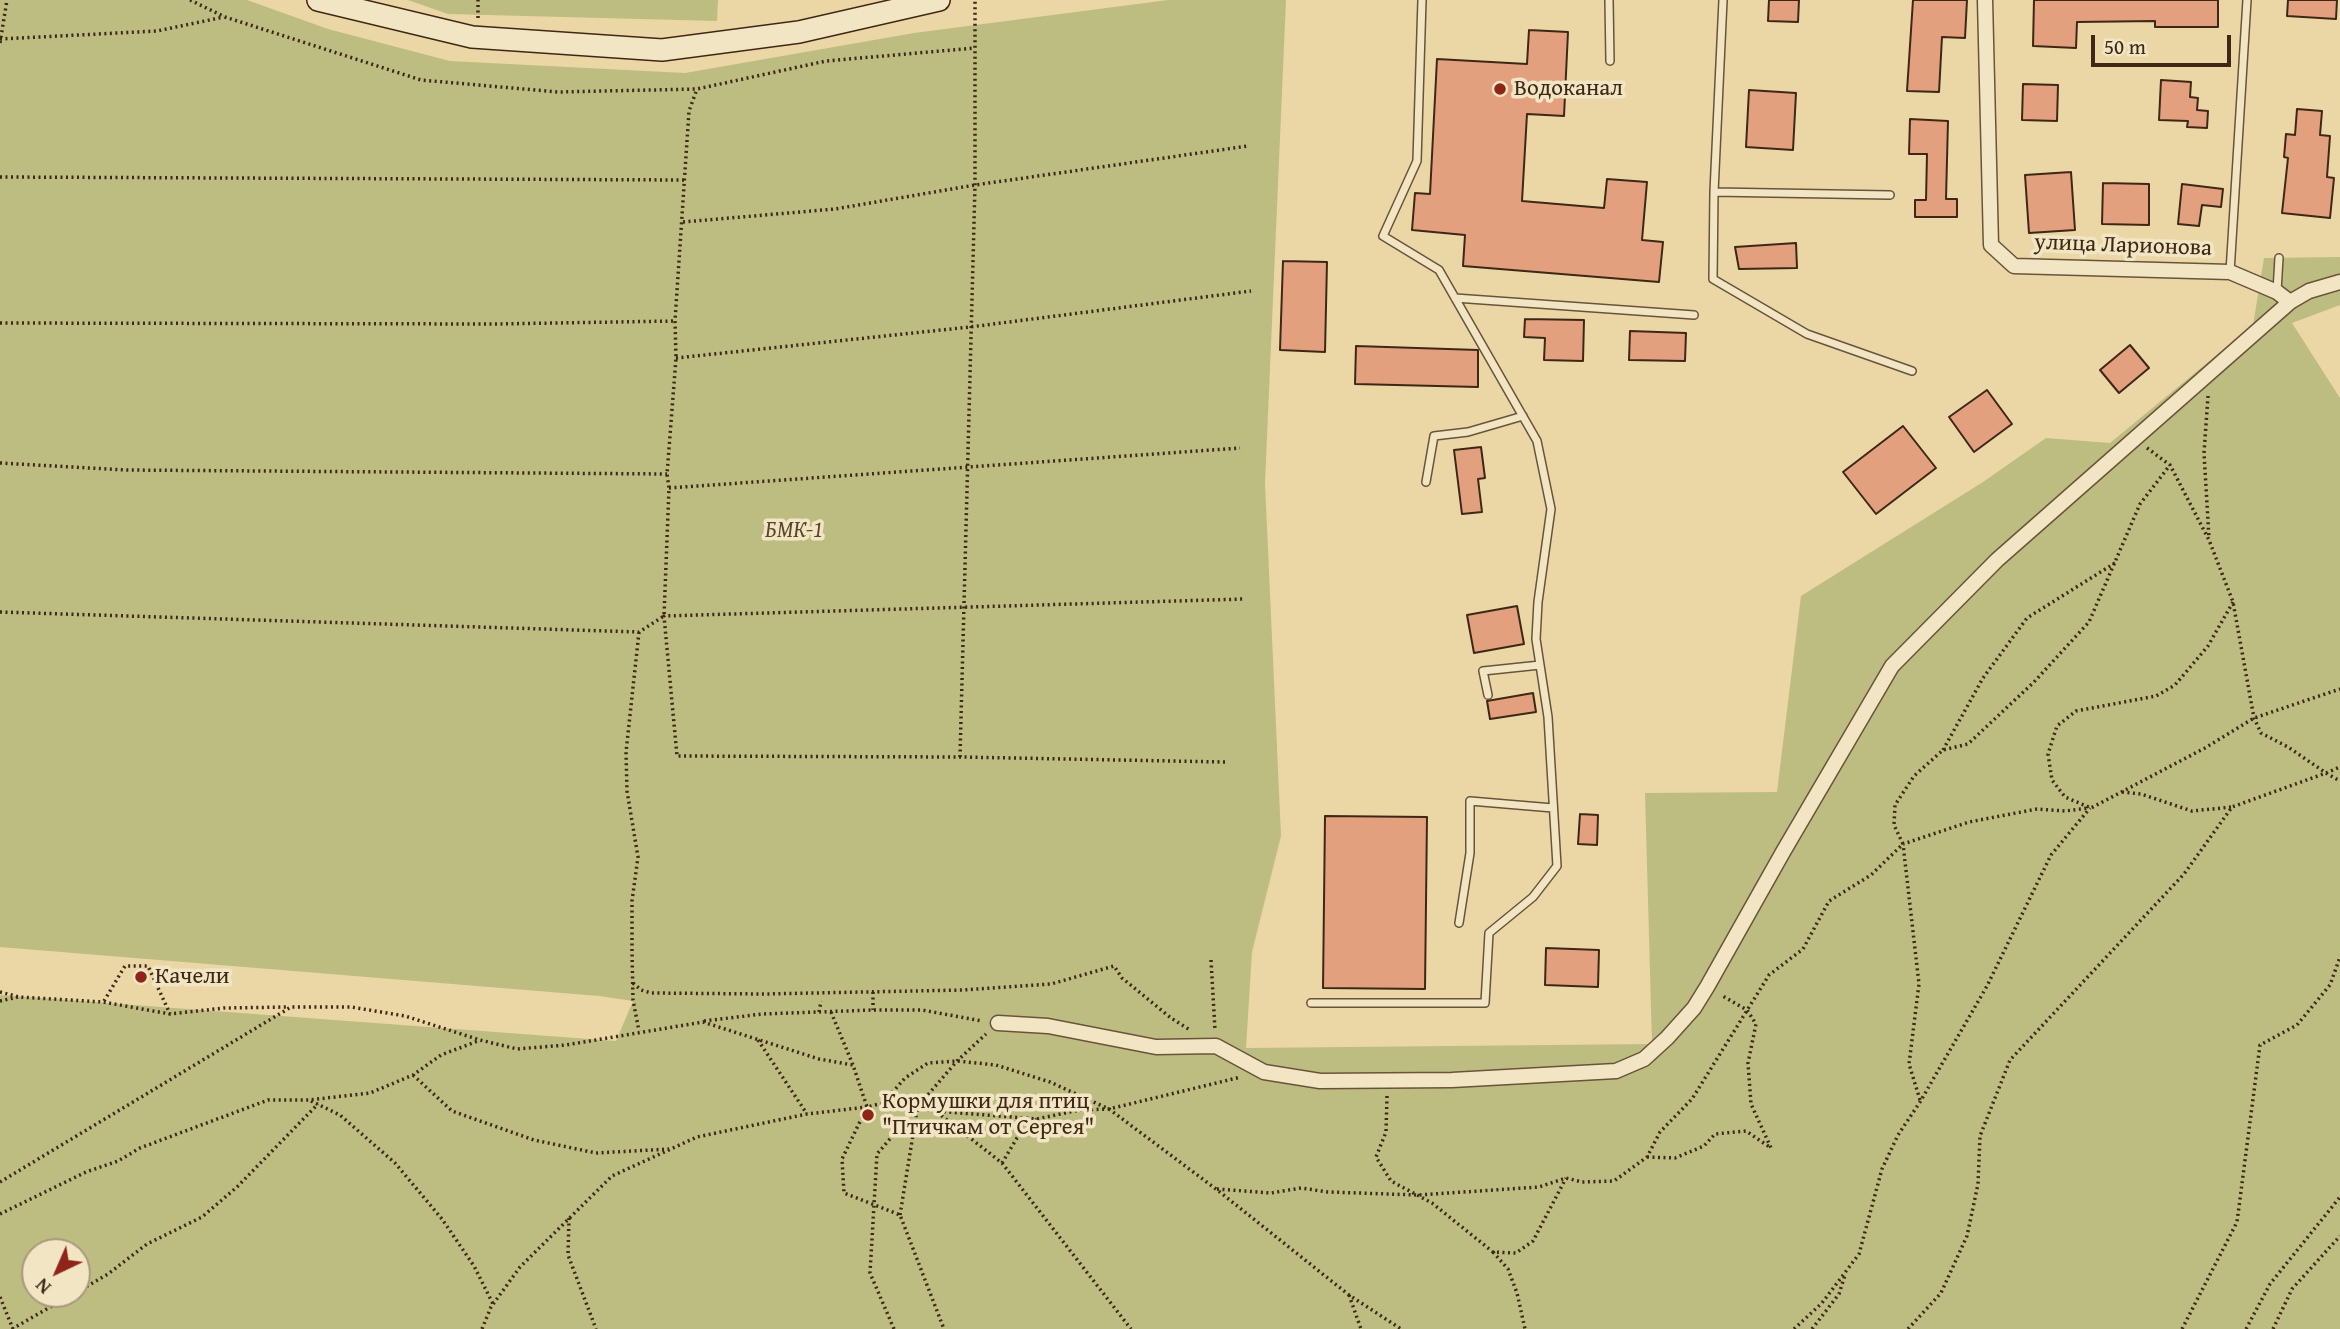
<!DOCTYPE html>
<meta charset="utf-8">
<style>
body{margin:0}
#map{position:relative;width:2340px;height:1329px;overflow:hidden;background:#ead7a5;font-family:"Gentium Book Plus",serif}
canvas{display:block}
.north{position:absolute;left:21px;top:1238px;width:70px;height:70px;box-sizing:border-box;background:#f1e5c4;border:2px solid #a9997e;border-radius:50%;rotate:224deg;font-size:19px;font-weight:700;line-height:28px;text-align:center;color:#3e2815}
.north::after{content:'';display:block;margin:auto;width:24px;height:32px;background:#8f2418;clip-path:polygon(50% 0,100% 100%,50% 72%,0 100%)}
.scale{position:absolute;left:2091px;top:35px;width:140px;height:32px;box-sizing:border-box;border:4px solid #3e2815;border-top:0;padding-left:9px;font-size:21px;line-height:24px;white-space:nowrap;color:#3e2815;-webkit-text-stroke:5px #f1e5c4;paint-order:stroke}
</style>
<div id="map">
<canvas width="2340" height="1329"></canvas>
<div class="north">N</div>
<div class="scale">50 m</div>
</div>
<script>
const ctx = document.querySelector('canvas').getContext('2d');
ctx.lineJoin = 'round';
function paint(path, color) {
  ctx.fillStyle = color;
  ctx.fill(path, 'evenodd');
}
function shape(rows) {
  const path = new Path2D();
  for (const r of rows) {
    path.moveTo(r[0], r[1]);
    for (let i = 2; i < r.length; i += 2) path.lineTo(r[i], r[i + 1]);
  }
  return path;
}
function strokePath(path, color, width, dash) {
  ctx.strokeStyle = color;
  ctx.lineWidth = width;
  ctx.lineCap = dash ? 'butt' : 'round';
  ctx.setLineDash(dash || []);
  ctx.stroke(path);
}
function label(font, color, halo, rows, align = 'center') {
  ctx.font = font + ' "Gentium Book Plus",serif';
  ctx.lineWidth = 7;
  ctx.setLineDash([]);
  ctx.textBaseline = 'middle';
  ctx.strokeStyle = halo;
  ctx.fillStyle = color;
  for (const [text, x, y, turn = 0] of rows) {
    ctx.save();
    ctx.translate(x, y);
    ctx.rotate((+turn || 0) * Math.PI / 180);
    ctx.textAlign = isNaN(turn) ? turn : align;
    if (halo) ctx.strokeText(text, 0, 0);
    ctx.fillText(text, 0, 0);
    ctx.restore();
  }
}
paint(shape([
 [0,0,247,0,328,29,450,61,685,73,914,33,1168,0,1286,0,1265,483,1281,836,1252,952,1246,1048,1652,1044,1645,793,1777,792,1801,596,1983,482,2046,438,2110,443,2253,325,2264,258,2340,257,2340,305,2292,323,2340,398,2340,1329,0,1329,0,995,616,1041,633,1001,599,996,0,947],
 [35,1252,77,1252,77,1294,35,1294],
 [408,0,718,0,717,21,448,14]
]), '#bdbd82');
const building = shape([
 [1769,0,1799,0,1798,22,1768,21,1769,0],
 [1913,0,1967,0,1965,38,1942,37,1939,92,1907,91,1913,0],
 [2034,0,2218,0,2218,27,2155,27,2155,21,2077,22,2076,48,2033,46,2034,0],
 [2288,0,2337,0,2336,19,2287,16,2288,0],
 [1529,30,1568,32,1564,116,1527,114,1522,201,1604,208,1607,179,1647,182,1642,240,1663,242,1659,282,1463,266,1465,235,1412,230,1415,193,1430,194,1437,59,1527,64,1529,30],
 [2161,80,2191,82,2190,97,2198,98,2197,110,2208,111,2207,128,2187,127,2188,121,2159,120,2161,80],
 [2023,84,2058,85,2057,121,2022,120,2023,84],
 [1749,90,1796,93,1793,150,1746,147,1749,90],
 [2297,109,2322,111,2320,135,2330,136,2327,177,2334,178,2330,218,2282,213,2288,158,2284,157,2286,134,2295,135,2297,109],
 [1910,119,1948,121,1946,199,1957,199,1957,217,1915,217,1915,200,1926,200,1927,154,1909,154,1910,119],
 [2071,172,2075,230,2029,233,2025,175,2071,172],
 [2103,183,2149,184,2149,225,2102,224,2103,183],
 [2182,184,2223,189,2221,207,2202,205,2199,226,2178,224,2182,184],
 [1796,243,1797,268,1739,269,1735,247,1796,243],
 [1283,261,1327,262,1325,352,1280,350,1283,261],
 [1525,319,1584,320,1583,361,1544,360,1545,338,1524,337,1525,319],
 [1630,331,1686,333,1685,361,1629,360,1630,331],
 [2130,345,2149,368,2119,393,2100,370,2130,345],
 [1356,346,1478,350,1478,387,1355,384,1356,346],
 [1987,390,2012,424,1974,452,1949,417,1987,390],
 [1903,426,1936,468,1876,514,1843,472,1903,426],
 [1481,447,1485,478,1478,479,1482,512,1462,514,1454,450,1481,447],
 [1517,606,1524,644,1474,653,1467,615,1517,606],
 [1533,693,1536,712,1490,719,1487,701,1533,693],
 [1580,814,1598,815,1597,845,1578,844,1580,814],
 [1325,816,1427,817,1425,989,1323,988,1325,816],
 [1546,948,1599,950,1598,987,1545,985,1546,948]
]);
paint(building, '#e2a07f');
strokePath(building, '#3e2815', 2);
const lane = shape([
 [1609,0,1610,61],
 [1723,0,1714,192,1713,279,1807,334,1912,371],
 [1714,192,1890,195],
 [2230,272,2247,0],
 [2277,291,2279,258],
 [1455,298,1694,315],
 [1426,482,1434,436,1468,432,1523,416],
 [1488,695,1483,671,1540,665],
 [1459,923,1470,853,1470,801,1553,808],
 [1311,1003,1485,1003,1489,933,1533,897,1557,866,1548,717,1536,639,1538,602,1551,509,1537,441,1439,270,1383,236,1417,161,1422,0]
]);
const street = shape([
 [1985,0,1991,245,2014,266,2230,272,2277,292,2290,302],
 [998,1023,1048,1026,1156,1047,1216,1046,1264,1072,1320,1081,1452,1080,1616,1071,1644,1059,1667,1038,1694,1008,1707,987,1783,852,1892,666,1997,560,2290,302,2309,291,2340,282]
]);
const secondary = shape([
 [318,0,472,37,662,50,799,32,939,0]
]);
strokePath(lane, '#695439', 10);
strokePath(street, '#695439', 17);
strokePath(secondary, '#3e2815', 24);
strokePath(shape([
 [190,0,225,17,421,80,558,92,697,89,826,61,975,48],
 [478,18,478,0],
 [0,39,157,31,224,17],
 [0,43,7,0],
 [0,177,685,180],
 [683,222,835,209,975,185,1248,146],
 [0,323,495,324,675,321],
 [676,358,970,327,1251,291],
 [2208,396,2204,453,2209,538],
 [2147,448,2170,465,2209,540,2233,602,2254,718,2261,733,2288,747,2326,773,2340,767],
 [0,463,126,470,667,474],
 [669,488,1240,448],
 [2233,602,2208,646,2175,685,2156,696,2076,711,2057,726,2048,754,2052,780,2065,797,2091,808,2205,748,2254,718,2340,689],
 [0,612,639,632,664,616,669,488,667,474,676,358,675,321,689,111,697,89],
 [639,632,626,752,627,791,638,857,632,901,632,951,633,1000,639,1031],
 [1943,750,1983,678,2027,618,2115,563],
 [960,757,975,185,975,0],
 [1225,762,960,757,677,756,664,616,1244,599],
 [2122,792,2141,794,2192,811,2232,807],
 [1211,960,1215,1030],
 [633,983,641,990,651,993,764,994,963,990,1051,984,1114,966,1122,978,1171,1018,1190,1030],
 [0,992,19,997,103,1002,170,1014,224,1008,288,1007],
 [873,992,873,1010],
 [0,1001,18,997],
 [104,1001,125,966,148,966,170,1014],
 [819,1012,821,1001],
 [831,1012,853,1065],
 [704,1021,762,1014,873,1010,922,1010,982,1021],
 [758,1040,807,1114],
 [413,1075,452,1111,534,1140,596,1153,669,1149],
 [1387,1096,1386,1132,1376,1157,1391,1181,1432,1203,1493,1252,1516,1253,1533,1241,1566,1178],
 [1920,1100,1909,1064,1919,984,1903,844,1969,822,2037,809,2065,811,2089,808],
 [311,1101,340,1115,395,1163,442,1219,474,1266,493,1304],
 [884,1103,935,1111,1037,1119,1079,1110,1109,1109,1241,1077],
 [867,1107,842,1159,844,1193,900,1215,944,1329],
 [937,1112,1002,1163,1131,1329],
 [1647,1157,1675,1158,1704,1146,1715,1134,1746,1131,1771,1148,1751,1104,1748,1063,1756,1024,1747,1010,1721,995],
 [1002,1163,1017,1138,1037,1119],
 [0,1182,291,1007,351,1007,405,1016,480,1040,517,1049,566,1045,703,1022,819,1059,853,1065,867,1107,883,1103,905,1078,928,1063,957,1061,996,1065,1050,1082,1109,1109,1216,1189,1349,1295,1401,1329],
 [1217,1189,1271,1193,1301,1188,1328,1192,1418,1195,1539,1187,1566,1178,1582,1182,1614,1181,1647,1157,1660,1132,1692,1099,1769,975,1803,949,1829,901,1871,875,1903,844,1894,825,1895,805,1914,776,1943,750,1968,744,2034,682,2089,622,2140,504,2170,465],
 [0,1214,86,1172,118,1161,140,1148,268,1100,309,1100,370,1093,413,1075,441,1055,478,1041],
 [900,1215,917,1110],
 [569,1218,568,1255,596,1329],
 [1493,1252,1508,1269,1517,1293,1525,1329],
 [77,1292,108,1274,147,1244,202,1217,237,1187,318,1104],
 [1349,1295,1361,1329],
 [0,1297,13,1329],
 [12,1329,73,1294],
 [482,1329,491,1307,520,1267,612,1176,697,1137,807,1114,867,1107],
 [894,1329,870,1273,877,1154,957,1061,986,1034],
 [1794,1329,1822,1303,1859,1254,1882,1169,1898,1135,1920,1102,1987,986,2051,855,2090,808],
 [1812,1329,1839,1294,1845,1275],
 [1908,1329,1941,1293,1967,1236,1978,1184,1980,1136,2010,1060,2184,874,2232,807,2326,773,2340,781],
 [2182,1329,2237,1222,2260,1045,2297,1025,2330,985,2340,957],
 [2246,1329,2270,1284,2340,1197],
 [2273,1329,2292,1289,2340,1236]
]), '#3e2815', 3.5, [2, 3.5]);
strokePath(lane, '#f1e5c4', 7);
strokePath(street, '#f1e5c4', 14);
strokePath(secondary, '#f1e5c4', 21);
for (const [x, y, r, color] of [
 [1500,89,7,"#8f2418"],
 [141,977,7,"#8f2418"],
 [868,1115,7,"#8f2418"]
]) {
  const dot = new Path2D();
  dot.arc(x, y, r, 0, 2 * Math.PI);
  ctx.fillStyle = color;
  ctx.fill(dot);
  strokePath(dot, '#f1e5c4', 2.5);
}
label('23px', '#3e2815', '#f1e5c4', [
 ["Водоканал",1514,89],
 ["Качели",155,977],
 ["Кормушки для птиц",882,1102],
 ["\"Птичкам от Сергея\"",882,1128]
], 'left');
label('23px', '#3e2815', '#f1e5c4', [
 ["улица Ларионова",2123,246,2]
]);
label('italic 23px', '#57462b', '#f1e5c4', [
 ["БМК-1",794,531]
]);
</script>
